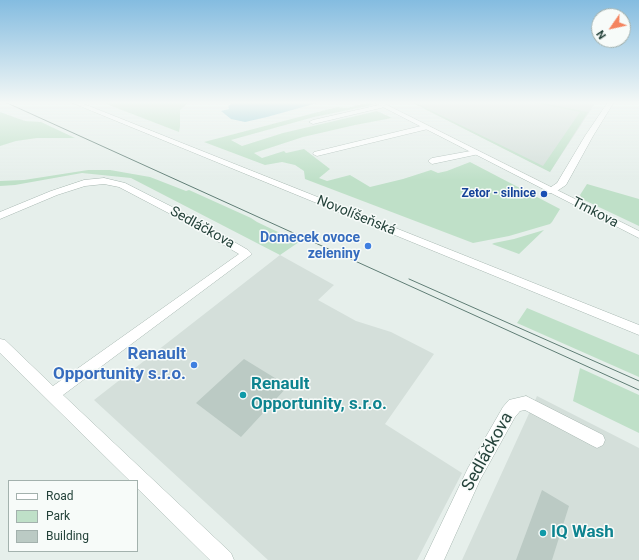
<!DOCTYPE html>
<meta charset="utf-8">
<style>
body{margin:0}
#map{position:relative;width:639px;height:560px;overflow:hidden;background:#e6efeb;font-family:Roboto,sans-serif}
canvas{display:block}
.legend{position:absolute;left:8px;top:480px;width:130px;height:72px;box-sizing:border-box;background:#f7fbf9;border:1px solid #a3b1ad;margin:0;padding:5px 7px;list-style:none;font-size:12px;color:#24423a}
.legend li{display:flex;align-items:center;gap:8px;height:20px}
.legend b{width:20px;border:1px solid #a3b1ad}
.north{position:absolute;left:591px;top:8px;width:40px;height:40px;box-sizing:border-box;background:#f7fbf9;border:1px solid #a3b1ad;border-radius:50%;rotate:236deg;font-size:11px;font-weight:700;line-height:16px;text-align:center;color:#24423a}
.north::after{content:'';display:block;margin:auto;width:14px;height:18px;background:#f4845f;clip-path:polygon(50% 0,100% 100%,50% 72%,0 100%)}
</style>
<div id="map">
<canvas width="639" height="560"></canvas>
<ul class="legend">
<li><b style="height:5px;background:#fff"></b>Road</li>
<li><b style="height:11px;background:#bfe0c8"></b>Park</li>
<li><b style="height:11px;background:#bbcac4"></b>Building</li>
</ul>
<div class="north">N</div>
</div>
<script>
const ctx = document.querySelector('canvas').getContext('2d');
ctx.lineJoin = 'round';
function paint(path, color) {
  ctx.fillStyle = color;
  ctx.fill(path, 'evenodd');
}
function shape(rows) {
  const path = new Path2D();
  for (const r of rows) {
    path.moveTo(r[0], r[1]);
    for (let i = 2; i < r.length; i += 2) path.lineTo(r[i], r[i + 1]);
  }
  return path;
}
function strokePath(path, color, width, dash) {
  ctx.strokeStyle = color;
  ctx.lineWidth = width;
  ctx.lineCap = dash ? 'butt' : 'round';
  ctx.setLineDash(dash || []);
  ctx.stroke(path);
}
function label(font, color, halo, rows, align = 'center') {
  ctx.font = font + ' Roboto,sans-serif';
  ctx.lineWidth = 3;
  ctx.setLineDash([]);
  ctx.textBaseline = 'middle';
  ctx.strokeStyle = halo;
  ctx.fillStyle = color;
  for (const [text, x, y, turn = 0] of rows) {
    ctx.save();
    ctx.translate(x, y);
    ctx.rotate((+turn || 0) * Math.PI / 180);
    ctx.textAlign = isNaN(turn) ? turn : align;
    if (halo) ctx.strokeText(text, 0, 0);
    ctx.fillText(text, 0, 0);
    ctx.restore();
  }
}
paint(shape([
 [411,102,596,102,550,172],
 [280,255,334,285,318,300,356,321,391,332,434,354,385,424,462,473,417,560,268,560,94,400],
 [537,396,639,448,639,560,462,560]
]), '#d4dfda');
paint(shape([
 [101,102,189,102,180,110,180,126,179,132],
 [370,102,373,105,314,117,231,140,242,146,283,133,377,111,392,118,355,125,303,137,254,153,262,158,284,151,286,153,304,149,330,169,319,178,327,181,350,175,370,187,403,179,431,170,438,173,447,171,470,162,560,209,552,222,550,224,509,236,473,243,305,179,304,171,295,165,282,162,265,165,204,142,337,107,347,108],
 [411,102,414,102,543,166,580,112,530,102,538,102,588,112,550,172],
 [0,112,25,121,41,122,75,138,37,138,16,141,0,146],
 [88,170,110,170,150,177,186,191,189,190,251,218,257,222,299,242,280,255,131,178,82,173,15,185,0,186,0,181,24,180],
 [587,184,639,199,639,226,582,199,580,195],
 [544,230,519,254,492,244,494,243,514,239],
 [527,308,639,355,639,377,517,323],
 [580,368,639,395,639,433,573,401]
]), '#bfe0c8');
paint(shape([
 [232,102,321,102,267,117,245,122,231,119,221,111,229,109,228,107]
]), '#8ec9d4');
paint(shape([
 [244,359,288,386,241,437,196,403],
 [542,490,569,506,552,560,516,560]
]), '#bbcac4');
const minor = shape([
 [608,102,614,102,593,136,566,185,554,193,548,193,546,191,548,189,557,183,585,136,608,102],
 [383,104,386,106,385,107,313,124,309,122,313,120,383,104],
 [425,125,429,127,428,129,317,156,313,154,314,152,425,125],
 [476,150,480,152,479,154,432,164,428,161,432,158,476,150],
 [104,178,125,183,186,214,248,250,252,254,63,395,231,553,234,560,210,560,137,488,137,481,130,481,0,353,0,339,5,340,53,386,239,254,178,218,119,187,104,184,85,186,57,195,0,219,0,212,51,191,84,180,104,178],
 [526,396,603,435,605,440,603,445,597,448,591,445,525,410,520,411,515,417,480,480,444,560,424,560,468,468,503,407,509,400,526,396]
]);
const tertiary = shape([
 [70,102,79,102,639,325,639,335,70,102],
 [373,102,381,102,639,231,639,238,373,102]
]);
strokePath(minor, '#a8b8b2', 1);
strokePath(tertiary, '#a8b8b2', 1);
paint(minor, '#fff');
paint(tertiary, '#fff');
strokePath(shape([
 [5,102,639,390],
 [409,279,639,381]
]), '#5f7d75', 1);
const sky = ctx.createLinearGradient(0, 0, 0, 180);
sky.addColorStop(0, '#84bce0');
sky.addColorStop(0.57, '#f4f8f6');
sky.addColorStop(1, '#f4f8f600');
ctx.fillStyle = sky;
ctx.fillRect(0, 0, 639, 180);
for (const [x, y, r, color] of [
 [544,194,4,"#1a4fb4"],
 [368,246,4,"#3f7fe0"],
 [194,365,4,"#3f7fe0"],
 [243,395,4,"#0f9aa8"],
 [543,533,4,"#0f9aa8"]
]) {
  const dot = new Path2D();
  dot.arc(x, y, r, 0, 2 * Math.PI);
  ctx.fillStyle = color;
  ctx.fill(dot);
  strokePath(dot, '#f7fbf9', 1.5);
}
label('bold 12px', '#164399', '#f7fbf9', [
 ["Zetor - silnice",536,194]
], 'right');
label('14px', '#24423a', '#f7fbf9', [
 ["Trnkova",595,213,27],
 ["Novolíšeňská",356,216,22],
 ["Sedláčkova",202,228,29]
]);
label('bold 14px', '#366cbe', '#f7fbf9', [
 ["Domecek ovoce",360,238],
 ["zeleniny",360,254]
], 'right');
label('bold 17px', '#366cbe', '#f7fbf9', [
 ["Renault",186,355],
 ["Opportunity s.r.o.",186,375]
], 'right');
label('bold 17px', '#0d838f', '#f7fbf9', [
 ["Renault",251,385],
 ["Opportunity, s.r.o.",251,405],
 ["IQ Wash",551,533]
], 'left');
label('17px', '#24423a', '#f7fbf9', [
 ["Sedláčkova",488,452,-61]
]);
</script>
